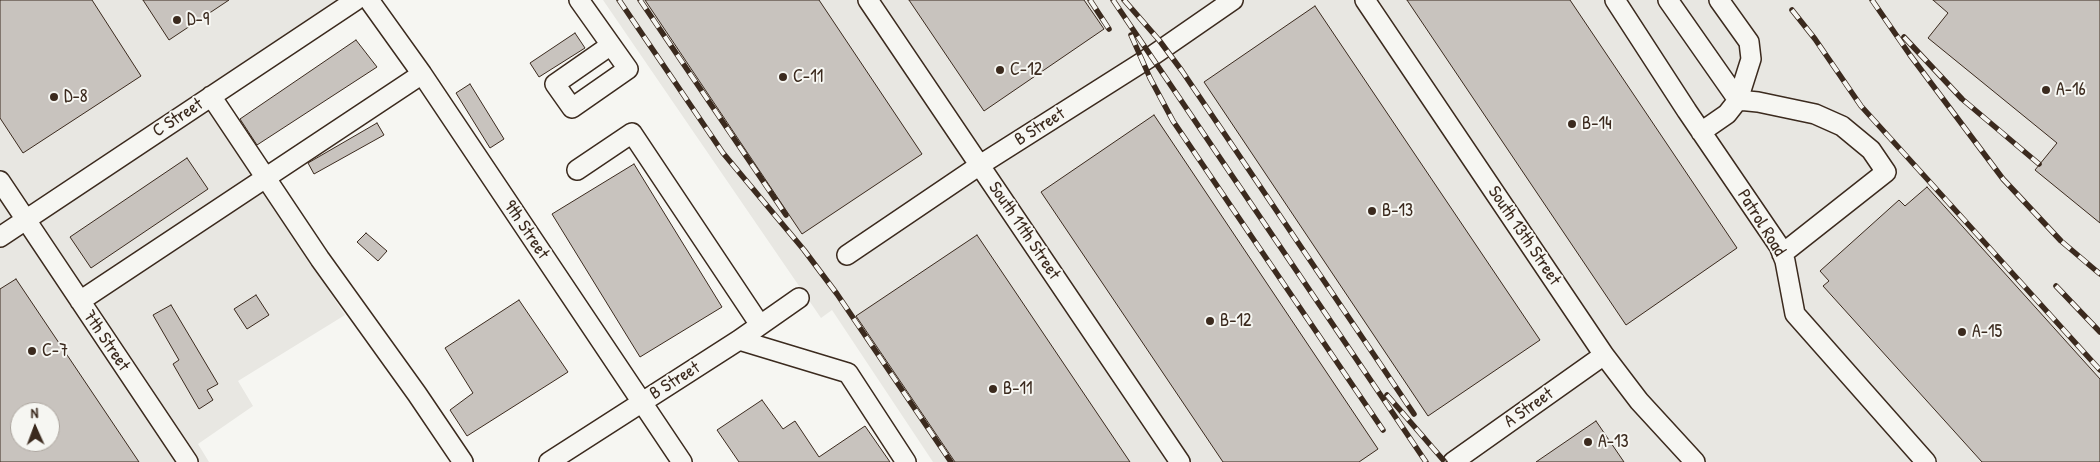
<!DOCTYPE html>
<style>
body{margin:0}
#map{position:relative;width:2100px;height:462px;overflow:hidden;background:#f6f6f2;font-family:"Patrick Hand",sans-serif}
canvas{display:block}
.north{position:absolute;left:10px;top:402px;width:50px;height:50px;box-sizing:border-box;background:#f6f6f2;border:1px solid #aba49d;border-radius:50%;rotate:358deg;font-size:14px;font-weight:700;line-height:20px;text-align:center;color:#3b2a1e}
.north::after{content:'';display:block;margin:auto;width:18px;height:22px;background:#3b2a1e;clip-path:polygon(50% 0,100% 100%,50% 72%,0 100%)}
</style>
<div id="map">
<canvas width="2100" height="462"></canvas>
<div class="north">N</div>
</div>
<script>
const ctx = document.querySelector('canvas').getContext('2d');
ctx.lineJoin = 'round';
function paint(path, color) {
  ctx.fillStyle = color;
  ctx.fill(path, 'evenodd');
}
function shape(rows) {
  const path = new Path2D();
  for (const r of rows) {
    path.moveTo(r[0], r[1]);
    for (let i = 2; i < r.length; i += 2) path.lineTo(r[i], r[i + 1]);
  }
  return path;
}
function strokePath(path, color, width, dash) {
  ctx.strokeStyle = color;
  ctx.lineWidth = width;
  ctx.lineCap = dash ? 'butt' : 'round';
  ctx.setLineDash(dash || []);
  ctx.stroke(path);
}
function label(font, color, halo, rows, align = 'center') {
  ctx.font = font + ' "Patrick Hand",sans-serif';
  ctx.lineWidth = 4;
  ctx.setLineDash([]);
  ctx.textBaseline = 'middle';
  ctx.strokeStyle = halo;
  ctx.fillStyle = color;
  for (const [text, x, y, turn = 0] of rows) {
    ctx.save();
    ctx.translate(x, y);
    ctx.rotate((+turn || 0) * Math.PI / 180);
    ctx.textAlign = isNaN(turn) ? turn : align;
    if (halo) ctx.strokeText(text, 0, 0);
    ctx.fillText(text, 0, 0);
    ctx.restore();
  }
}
paint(shape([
 [0,0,376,0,208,110,345,315,238,381,253,406,198,444,209,462,0,462],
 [20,412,50,412,50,442,20,442],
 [603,0,2100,0,2100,462,933,462,832,310,821,318]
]), '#e8e7e2');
const building = shape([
 [0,0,92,0,141,76,23,153,0,118,0,0],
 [143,0,229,0,169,40,143,0],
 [645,0,819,0,922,154,802,234,645,0],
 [909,0,1084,0,1104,29,984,111,909,0],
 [1407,0,1570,0,1737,248,1626,325,1407,0],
 [1933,0,2100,0,2100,223,2035,170,2057,143,1928,38,1948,13,1933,0],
 [1315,6,1540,340,1428,416,1204,82,1315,6],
 [575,33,585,48,539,77,530,63,575,33],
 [356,40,377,67,257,145,240,119,356,40],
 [470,84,504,139,490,148,456,93,470,84],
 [1154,115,1378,449,1359,462,1223,462,1041,192,1154,115],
 [377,123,384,135,314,174,308,163,377,123],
 [187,158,208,189,91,268,70,237,187,158],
 [634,164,722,307,640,357,552,214,634,164],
 [1927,187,2100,379,2100,462,1982,462,1823,286,1829,281,1820,271,1899,200,1905,206,1927,187],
 [366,233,387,251,378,261,357,242,366,233],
 [977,235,1130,462,955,462,856,316,977,235],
 [16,279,139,462,0,462,0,289,16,279],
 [20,412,50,412,50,442,20,442,20,412],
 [256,295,269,315,247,329,234,309,256,295],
 [519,300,568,372,467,436,450,410,473,393,445,348,519,300],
 [171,305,218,384,207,390,213,400,199,409,173,364,179,360,153,315,171,305],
 [762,400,783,429,795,421,819,457,865,426,890,462,739,462,717,430,762,400],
 [1596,421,1624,462,1536,462,1596,421]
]);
paint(building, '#c8c3be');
strokePath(building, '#3b2a1e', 1);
const minor = shape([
 [369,0,422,74,682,462],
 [579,0,628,69,572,108,555,84,611,45],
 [868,0,1180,462],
 [1365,0,1604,355,1639,401,1695,462],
 [1615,0,1687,111,1779,246,1785,261,1795,314,1926,462],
 [1668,0,1738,100,1758,102,1815,114,1842,126,1871,150,1886,172,1782,254],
 [211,96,320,259,417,394,463,462],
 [1701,132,1727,114,1738,100,1751,59,1749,42,1719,0],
 [577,170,632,133,760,325],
 [0,181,188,462],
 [0,237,356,0],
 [847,255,980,165,1152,56,1233,0],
 [80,301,422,74],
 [739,340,848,373,906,462],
 [549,462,739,340,799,298],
 [1453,462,1604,355]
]);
strokePath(minor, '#3b2a1e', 22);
strokePath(minor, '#f6f6f2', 19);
const rail = shape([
 [619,0,723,153,804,250,837,294,951,462],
 [640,0,786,215],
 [1090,0,1109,29],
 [1113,0,1426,462],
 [1124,0,1159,40,1182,71,1414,414],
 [1872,0,1910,55,2003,179,2061,241,2100,274],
 [1792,10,1815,39,1861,106,2100,370],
 [1131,35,1150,78,1173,121,1383,430],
 [1904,37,1962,99,2039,164],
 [2056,286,2100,332],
 [1387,395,1445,462]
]);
strokePath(rail, '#3b2a1e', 5.5);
strokePath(rail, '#f6f6f2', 4, [11]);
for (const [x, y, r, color] of [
 [177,20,5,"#3b2a1e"],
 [1000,70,5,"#3b2a1e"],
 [783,77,5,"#3b2a1e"],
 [2046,90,5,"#3b2a1e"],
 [54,97,5,"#3b2a1e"],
 [1572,124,5,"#3b2a1e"],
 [1372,211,5,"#3b2a1e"],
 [1210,321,5,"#3b2a1e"],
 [1962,332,5,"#3b2a1e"],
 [32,351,5,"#3b2a1e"],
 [993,389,5,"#3b2a1e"],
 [1588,442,5,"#3b2a1e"]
]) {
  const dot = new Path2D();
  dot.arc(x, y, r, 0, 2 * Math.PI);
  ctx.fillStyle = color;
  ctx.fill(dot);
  strokePath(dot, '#f6f6f2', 2);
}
label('18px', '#3b2a1e', '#f6f6f2', [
 ["D-9",187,20],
 ["C-12",1010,70],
 ["C-11",793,77],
 ["A-16",2056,90],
 ["D-8",64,97],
 ["B-14",1582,124],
 ["B-13",1382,211],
 ["B-12",1220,321],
 ["A-15",1972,332],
 ["C-7",42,351],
 ["B-11",1003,389],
 ["A-13",1598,442]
], 'left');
label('18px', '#3b2a1e', '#f6f6f2', [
 ["C Street",178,118,-33],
 ["B Street",1040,127,-32],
 ["Patrol Road",1761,223,58],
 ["9th Street",526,230,56],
 ["South 11th Street",1024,231,56],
 ["South 13th Street",1524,236,56],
 ["7th Street",106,341,56],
 ["B Street",675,381,-32],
 ["A Street",1529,408,-35]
]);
</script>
